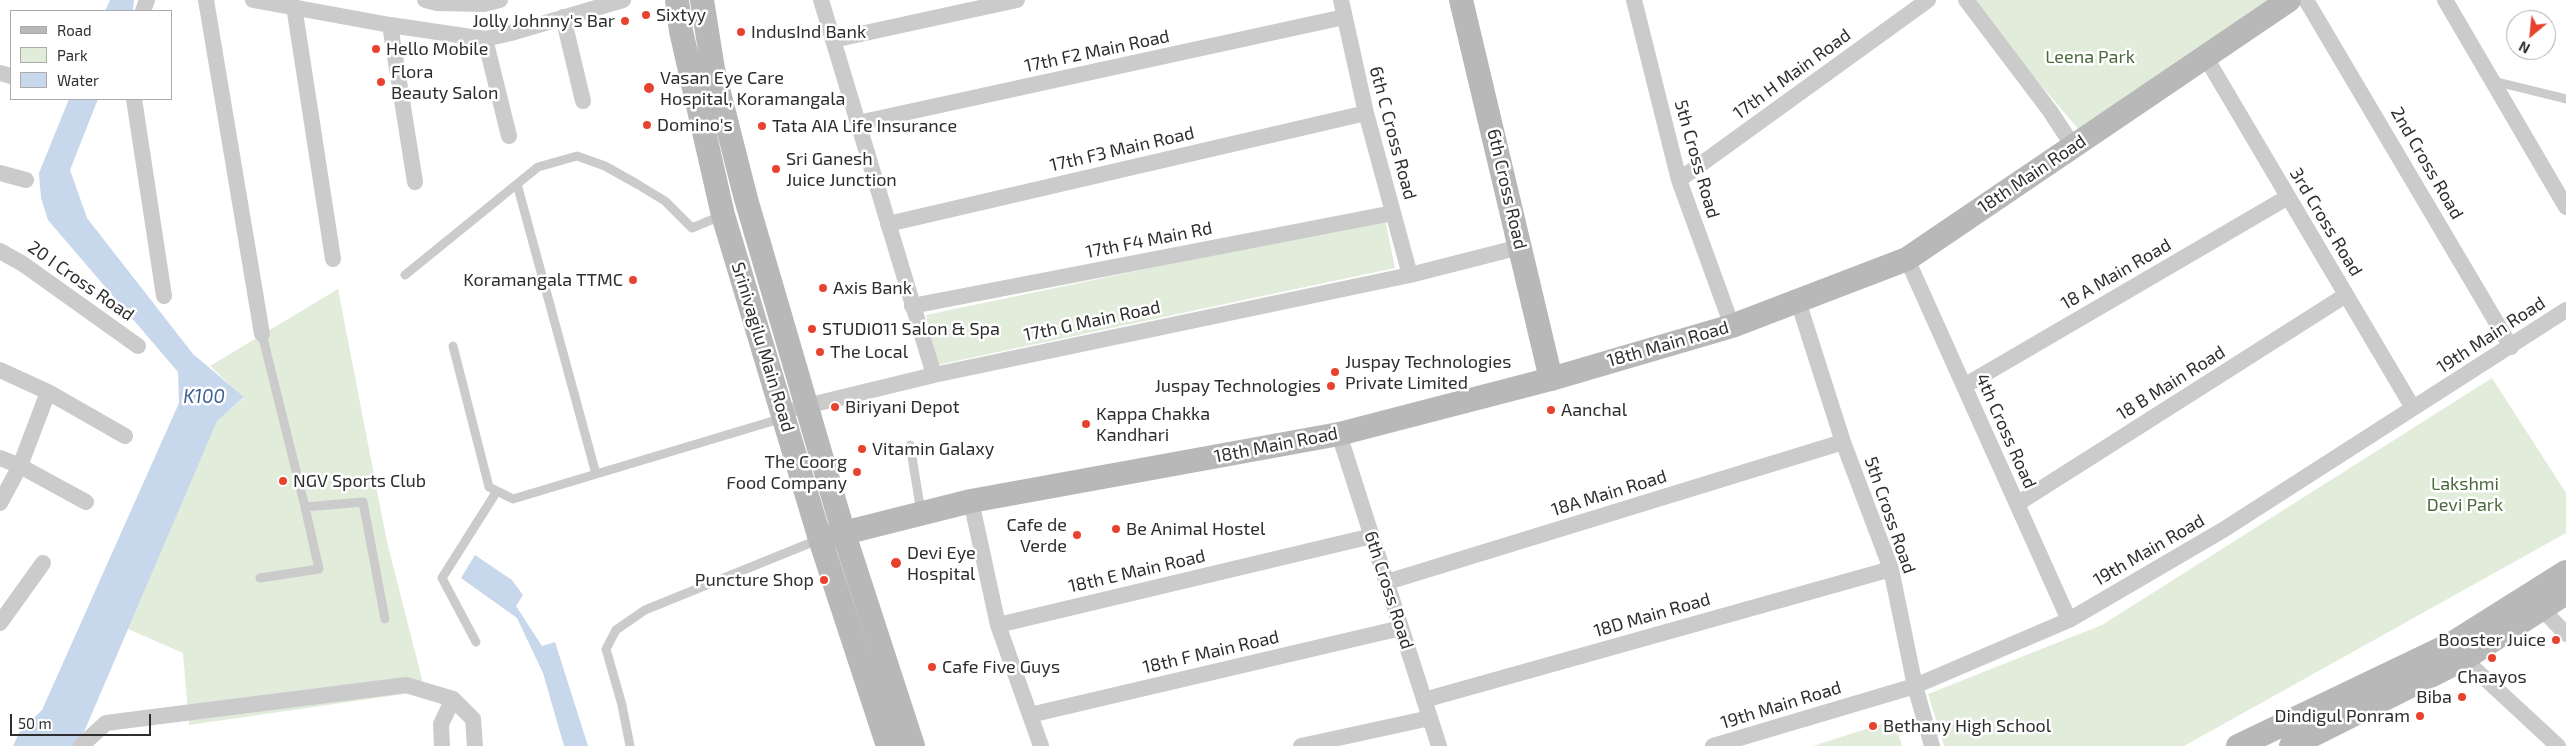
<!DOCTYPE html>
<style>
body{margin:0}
#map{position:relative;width:2566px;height:746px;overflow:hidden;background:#fff;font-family:"Exo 2",sans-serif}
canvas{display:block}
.legend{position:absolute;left:10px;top:10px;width:162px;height:90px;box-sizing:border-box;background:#fff;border:1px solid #ababab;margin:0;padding:6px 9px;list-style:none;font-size:15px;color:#2e2e2e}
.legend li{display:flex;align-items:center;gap:10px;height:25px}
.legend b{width:25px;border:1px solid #ababab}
.north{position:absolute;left:2506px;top:10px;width:50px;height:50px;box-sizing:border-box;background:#fff;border:1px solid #ababab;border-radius:50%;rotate:208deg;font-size:14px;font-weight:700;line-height:20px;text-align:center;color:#2e2e2e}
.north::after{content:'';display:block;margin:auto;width:18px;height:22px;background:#e8422e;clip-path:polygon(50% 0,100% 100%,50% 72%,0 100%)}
.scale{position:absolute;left:10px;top:714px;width:141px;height:22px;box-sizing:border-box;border:2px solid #2e2e2e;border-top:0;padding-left:6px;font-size:15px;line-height:18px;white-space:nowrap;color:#2e2e2e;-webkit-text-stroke:4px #fff;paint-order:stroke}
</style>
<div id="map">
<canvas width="2566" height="746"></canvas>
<ul class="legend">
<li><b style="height:6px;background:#b8b8b8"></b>Road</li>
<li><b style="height:14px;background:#e1ecdb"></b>Park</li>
<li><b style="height:14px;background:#c7d7ec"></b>Water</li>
</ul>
<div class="north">N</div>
<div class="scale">50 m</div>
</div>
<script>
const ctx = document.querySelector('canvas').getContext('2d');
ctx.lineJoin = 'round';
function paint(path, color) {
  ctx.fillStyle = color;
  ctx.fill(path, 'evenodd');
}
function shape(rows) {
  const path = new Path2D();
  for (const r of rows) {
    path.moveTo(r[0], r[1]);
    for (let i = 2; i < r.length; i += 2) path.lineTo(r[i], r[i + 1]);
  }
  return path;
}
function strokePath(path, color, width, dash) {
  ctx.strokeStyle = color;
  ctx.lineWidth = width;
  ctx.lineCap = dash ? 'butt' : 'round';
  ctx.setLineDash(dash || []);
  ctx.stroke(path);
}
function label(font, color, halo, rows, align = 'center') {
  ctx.font = font + ' "Exo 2",sans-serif';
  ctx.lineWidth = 5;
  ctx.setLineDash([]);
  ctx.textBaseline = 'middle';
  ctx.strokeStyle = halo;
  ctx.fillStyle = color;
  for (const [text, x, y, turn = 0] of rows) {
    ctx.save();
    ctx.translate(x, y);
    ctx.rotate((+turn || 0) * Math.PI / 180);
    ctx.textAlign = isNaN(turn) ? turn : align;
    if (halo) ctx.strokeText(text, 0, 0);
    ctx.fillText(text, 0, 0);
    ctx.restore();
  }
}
paint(shape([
 [1968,0,2277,0,2080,131],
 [1385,219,1395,268,937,365,926,315],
 [338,289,387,542,425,691,189,725,183,653,128,629,217,420,244,398,210,366],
 [2492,378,2566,493,2566,533,2184,746,1944,746,1928,694,2102,625],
 [1894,720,1902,746,1813,746]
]), '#e1ecdb');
paint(shape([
 [110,0,134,0,133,11,105,11],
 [69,99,98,99,70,170,87,218,193,354,244,397,217,421,78,746,13,746,19,733,42,710,179,403,178,372,48,220,41,198,39,173],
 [475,555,512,580,523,595,516,606,542,646,555,642,588,746,564,746,543,673,517,618,461,578]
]), '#c7d7ec');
strokePath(shape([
 [2493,81,2566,99],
 [517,184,596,474],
 [405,275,538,167,577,156,605,166,637,184,665,201,692,228,723,215],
 [262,334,305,507,363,502,385,619],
 [453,346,489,487,513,499,783,418],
 [910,445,921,512],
 [260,578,319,569,305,507],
 [476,642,442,578,497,491],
 [630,746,622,705,606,649,616,630,645,610,820,539]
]), '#cbcbcb', 9);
strokePath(shape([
 [206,0,262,334],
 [253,0,390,25,485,39,511,33,623,0],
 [425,0,437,3,484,4,500,0],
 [821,0,934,375],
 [1341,0,1366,113,1410,275],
 [1634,0,1679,180,1732,326],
 [1966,0,2050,111,2073,146],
 [2306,0,2511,347],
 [2445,0,2566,207],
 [294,6,333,259],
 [143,11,147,0],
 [563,17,583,101],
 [390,25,415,182],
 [485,39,509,136],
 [833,40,1017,0],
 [2205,56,2413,408],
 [0,73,11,76],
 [134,99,164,296],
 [858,123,1344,17],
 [0,173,26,180],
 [1679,180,1928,0],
 [888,224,1366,113],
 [0,251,23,264,138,346],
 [1907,259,2069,620],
 [1798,301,1843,442,1891,569,1915,686,1932,746],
 [912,306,1393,213],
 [0,370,48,392,125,436],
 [1964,386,2288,197],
 [48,392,20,466,86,502],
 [798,408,934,375,1410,275,1520,247],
 [1339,434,1439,746],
 [0,458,20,466,0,503],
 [971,501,998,625,1041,746],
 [2017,504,2346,295],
 [1387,582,1843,442],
 [2542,609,2566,634],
 [0,623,43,563],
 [998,625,1372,536],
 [2459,651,2464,659,2558,746],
 [1424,700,1891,569],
 [1030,715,1401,628],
 [81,746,106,723,406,685,453,699,473,719,475,746],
 [442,746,441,724,453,699],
 [1301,746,1430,718],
 [1713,746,1915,686,2069,620,2223,530,2566,310]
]), '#cbcbcb', 16);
strokePath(shape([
 [677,0,681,31,723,215,820,539,888,746],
 [702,0,713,69,746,199,844,534,913,746],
 [1461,0,1551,379],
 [820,539,971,501,1339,434,1551,379,1732,326,1907,259,2289,0],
 [2238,746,2453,643,2566,572],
 [2291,746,2464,659,2566,593]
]), '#b8b8b8', 24);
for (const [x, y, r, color] of [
 [646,15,5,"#e8422e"],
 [625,21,5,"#e8422e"],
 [741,32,5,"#e8422e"],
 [376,49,5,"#e8422e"],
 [381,82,5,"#e8422e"],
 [649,88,6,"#e8422e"],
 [647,125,5,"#e8422e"],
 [762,126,5,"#e8422e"],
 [776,169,5,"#e8422e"],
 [633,280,5,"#e8422e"],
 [823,288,5,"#e8422e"],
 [812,329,5,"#e8422e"],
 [820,352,5,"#e8422e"],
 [1335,372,5,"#e8422e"],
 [1331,386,5,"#e8422e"],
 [835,407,5,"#e8422e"],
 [1551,410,5,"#e8422e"],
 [1086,424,5,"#e8422e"],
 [862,449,5,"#e8422e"],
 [857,472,5,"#e8422e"],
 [283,481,5,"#e8422e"],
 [1116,529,5,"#e8422e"],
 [1077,535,5,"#e8422e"],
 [896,563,6,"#e8422e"],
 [824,580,5,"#e8422e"],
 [2556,640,5,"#e8422e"],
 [2492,658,5,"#e8422e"],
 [932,667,5,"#e8422e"],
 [2462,697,5,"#e8422e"],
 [2420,716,5,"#e8422e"],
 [1873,726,5,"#e8422e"]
]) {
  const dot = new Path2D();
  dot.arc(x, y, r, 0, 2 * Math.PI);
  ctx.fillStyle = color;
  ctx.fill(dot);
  strokePath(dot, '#fff', 2);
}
label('18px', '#2e2e2e', '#fff', [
 ["Sixtyy",656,15],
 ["Jolly Johnny's Bar",615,21,"right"],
 ["IndusInd Bank",751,32],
 ["Hello Mobile",386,49],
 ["Flora",391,72],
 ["Beauty Salon",391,93],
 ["Vasan Eye Care",660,78],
 ["Hospital, Koramangala",660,99],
 ["Domino's",657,125],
 ["Tata AIA Life Insurance",772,126],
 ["Sri Ganesh",786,159],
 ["Juice Junction",786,180],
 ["Koramangala TTMC",623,280,"right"],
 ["Axis Bank",833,288],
 ["STUDIO11 Salon & Spa",822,329],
 ["The Local",830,352],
 ["Juspay Technologies",1345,362],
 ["Private Limited",1345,383],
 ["Juspay Technologies",1321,386,"right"],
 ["Biriyani Depot",845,407],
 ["Aanchal",1561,410],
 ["Kappa Chakka",1096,414],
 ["Kandhari",1096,435],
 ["Vitamin Galaxy",872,449],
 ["The Coorg",847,462,"right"],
 ["Food Company",847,483,"right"],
 ["NGV Sports Club",293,481],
 ["Cafe de",1067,525,"right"],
 ["Verde",1067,546,"right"],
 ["Be Animal Hostel",1126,529],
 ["Devi Eye",907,553],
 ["Hospital",907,574],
 ["Puncture Shop",814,580,"right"],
 ["Booster Juice",2546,640,"right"],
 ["Cafe Five Guys",942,667],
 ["Chaayos",2492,677,"center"],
 ["Biba",2452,697,"right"],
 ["Dindigul Ponram",2410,716,"right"],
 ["Bethany High School",1883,726]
], 'left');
label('18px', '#2e2e2e', '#fff', [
 ["17th F2 Main Road",1097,51,-12],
 ["17th H Main Road",1792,74,-36],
 ["6th C Cross Road",1393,133,75],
 ["17th F3 Main Road",1122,149,-13],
 ["5th Cross Road",1697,159,74],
 ["2nd Cross Road",2427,163,60],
 ["18th Main Road",2032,174,-34],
 ["6th Cross Road",1507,189,77],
 ["3rd Cross Road",2326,222,59],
 ["17th F4 Main Rd",1149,240,-11],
 ["18 A Main Road",2116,274,-30],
 ["20 I Cross Road",81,281,35],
 ["17th G Main Road",1092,321,-12],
 ["19th Main Road",2491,335,-33],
 ["18th Main Road",1668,344,-16],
 ["Srinivagilu Main Road",763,347,73],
 ["18 B Main Road",2171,383,-32],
 ["4th Cross Road",2006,431,66],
 ["18th Main Road",1276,445,-11],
 ["18A Main Road",1609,493,-17],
 ["5th Cross Road",1890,515,71],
 ["19th Main Road",2149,550,-30],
 ["18th E Main Road",1137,571,-13],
 ["6th Cross Road",1389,590,72],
 ["18D Main Road",1652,615,-16],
 ["18th F Main Road",1211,652,-13],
 ["19th Main Road",1781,705,-17]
]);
label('18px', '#486a3b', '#fff', [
 ["Leena Park",2090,57],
 ["Lakshmi",2465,484],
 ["Devi Park",2465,505]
]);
label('italic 19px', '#3b6091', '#fff', [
 ["K100",204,397]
]);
</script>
